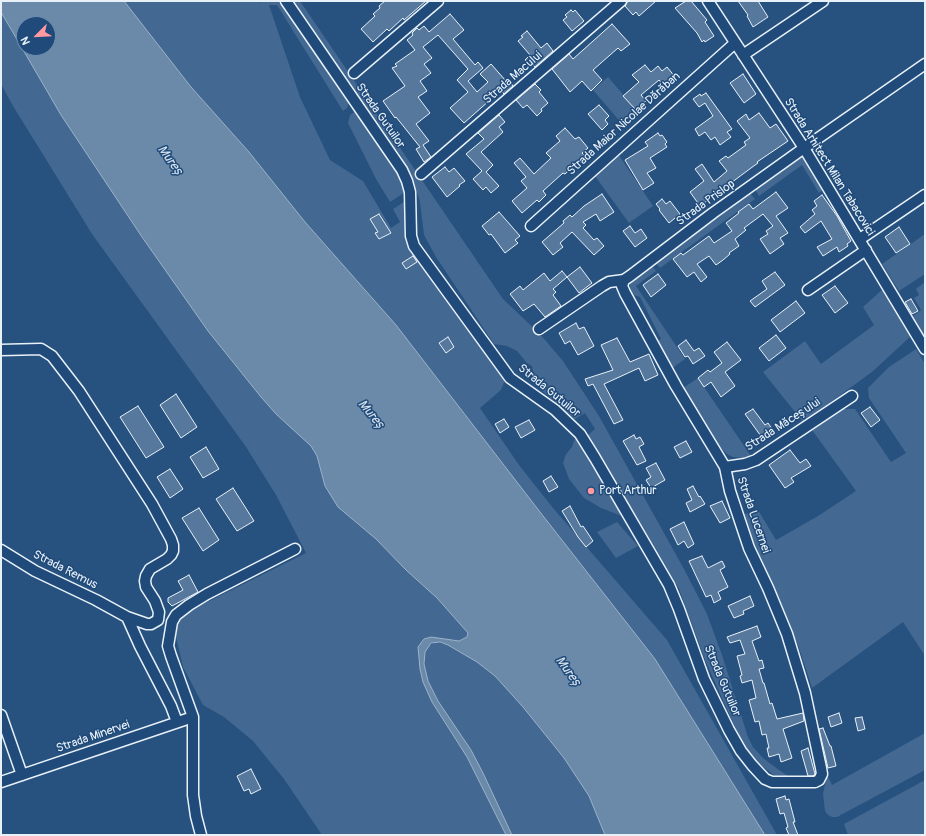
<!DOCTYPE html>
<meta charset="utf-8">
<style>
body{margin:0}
#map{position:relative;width:926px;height:836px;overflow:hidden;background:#27517f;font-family:Pangolin,sans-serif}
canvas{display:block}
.frame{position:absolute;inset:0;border:2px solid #e8f1f8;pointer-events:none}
.north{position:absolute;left:16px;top:16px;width:40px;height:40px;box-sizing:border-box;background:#1f4a7a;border:1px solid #6f8dac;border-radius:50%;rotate:246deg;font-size:11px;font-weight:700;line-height:16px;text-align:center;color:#e8f1f8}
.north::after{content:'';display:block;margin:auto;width:14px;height:18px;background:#ff9aa2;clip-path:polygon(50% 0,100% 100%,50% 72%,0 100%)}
</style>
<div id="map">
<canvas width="926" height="836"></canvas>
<div class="frame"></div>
<div class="north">N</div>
</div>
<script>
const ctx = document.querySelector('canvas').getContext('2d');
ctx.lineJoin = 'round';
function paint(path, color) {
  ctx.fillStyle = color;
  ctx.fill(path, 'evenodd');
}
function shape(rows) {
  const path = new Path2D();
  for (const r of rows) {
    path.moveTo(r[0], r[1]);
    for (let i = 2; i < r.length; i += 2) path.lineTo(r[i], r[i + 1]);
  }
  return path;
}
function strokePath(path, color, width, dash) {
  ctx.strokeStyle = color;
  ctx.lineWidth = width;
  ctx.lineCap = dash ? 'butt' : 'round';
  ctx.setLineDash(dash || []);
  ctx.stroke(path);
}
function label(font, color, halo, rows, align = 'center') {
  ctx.font = font + ' Pangolin,sans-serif';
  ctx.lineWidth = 3;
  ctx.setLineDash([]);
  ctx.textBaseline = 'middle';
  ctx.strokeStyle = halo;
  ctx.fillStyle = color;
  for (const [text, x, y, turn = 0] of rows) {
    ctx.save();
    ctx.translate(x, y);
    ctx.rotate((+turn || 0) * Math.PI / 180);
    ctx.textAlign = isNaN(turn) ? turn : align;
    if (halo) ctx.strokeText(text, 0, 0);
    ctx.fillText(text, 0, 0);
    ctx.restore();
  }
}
paint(shape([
 [124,1,258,1,260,4,259,1,282,1,347,96,349,102,347,108,343,111,277,5,269,5,300,97,330,160,363,181,391,228,400,222,393,209,407,200,407,233,435,279,505,380,501,390,480,408,519,465,553,508,667,640,777,835,765,835,655,659,540,512,396,325,305,222,249,152,191,87],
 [292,1,300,1,503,299,540,334,563,361,599,416,684,569,707,614,722,655,748,737,753,747,763,758,779,770,796,781,787,782,776,777,755,760,743,745,705,660,679,589,653,544,587,436,595,429,585,413,575,419,534,384,532,366,527,363,517,351,507,346,494,344,436,257,424,235,420,202,413,179,401,156],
 [1,12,61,115,142,237,208,331,261,397,311,446,317,456,325,486,338,507,376,539,406,570,437,598,468,633,467,637,459,641,431,637,418,647,432,702,467,757,506,835,322,835,284,779,253,741,224,717,203,705,183,667,175,632,181,615,306,553,276,495,246,447,92,234,13,106,1,84],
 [608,77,639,113,624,126,593,90],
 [357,110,398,167,407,191,390,202,376,179,348,123,350,115],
 [618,154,653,206,629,223,595,176],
 [803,157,824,189,819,193,802,165,759,196,755,189,796,159],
 [750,193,755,199,660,268,655,262],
 [925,234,925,274,899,291,882,264],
 [651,264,656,271,636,286,685,359,671,369,656,342,661,339,640,297,633,295,630,290,630,281],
 [925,282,925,338,913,316,921,310,914,298,919,295,916,289],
 [884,288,911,336,872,372,803,422,763,372,805,341,821,364,874,325,863,307],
 [916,349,925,364,925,656,903,622,812,688,799,648,750,535,745,514,758,510,776,540,818,516,856,491,812,430,841,409,855,409,891,462,906,453,869,398,868,388,889,367],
 [698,378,704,387,751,456,744,458,733,457,727,454,719,446,683,388],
 [575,438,583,448,627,518,601,508,584,498,569,479,563,463,566,454,572,447],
 [617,522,638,546,616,558,597,532],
 [435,642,448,645,477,662,495,676,523,707,564,758,589,796,605,835,512,835,483,773,471,750,438,701,428,681,424,665,425,652,428,646],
 [925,733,925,770,837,817,832,817,828,815,825,811,823,794,827,774,832,785],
 [925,780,925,835,848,835,844,824]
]), '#436891');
const water = shape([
 [1,1,124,1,191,87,249,152,305,222,396,325,540,512,655,659,765,835,605,835,589,796,564,758,523,707,495,676,477,662,448,645,440,642,431,643,425,652,424,664,428,681,438,701,471,750,483,773,512,835,506,835,467,757,432,702,423,682,420,669,418,647,424,639,431,637,459,641,467,637,468,633,437,598,406,570,376,539,338,507,325,486,317,456,311,446,276,414,261,397,208,331,142,237,61,115,1,12,1,1],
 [24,24,48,24,48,48,24,48,24,24]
]);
paint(water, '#6b8aaa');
strokePath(water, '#9db3c9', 1);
const building = shape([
 [385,1,426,1,404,20,403,18,389,31,387,29,373,42,361,29,375,16,373,14,380,8,379,6,385,1],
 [628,1,656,1,639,16,636,12,633,15,625,6,628,1],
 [686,1,691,1,707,20,705,22,714,36,705,42,704,40,702,42,697,33,675,8,686,1],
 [738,1,758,1,768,17,753,27,747,16,748,15,738,1],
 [571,10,573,12,575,10,584,21,572,31,563,20,567,17,565,15,571,10],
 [450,14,464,30,453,39,475,65,478,62,483,68,468,81,477,92,488,82,480,74,491,64,506,81,508,79,513,86,504,94,498,87,487,97,490,100,464,123,450,108,468,92,457,80,468,69,438,35,423,47,432,58,424,64,431,73,420,81,427,91,418,97,430,113,416,124,429,141,423,145,431,157,424,162,416,149,420,147,396,117,395,118,383,101,405,86,392,68,397,66,395,64,415,50,407,40,413,35,412,33,417,28,419,30,424,26,429,32,450,14],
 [612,24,630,44,621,51,618,48,593,70,602,80,591,91,582,81,570,92,552,69,569,54,573,59,612,24],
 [527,31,541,48,547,43,553,51,535,67,532,64,530,65,525,60,530,55,518,41,523,37,521,36,527,31],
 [645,65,651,72,658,66,662,71,667,67,676,78,665,87,659,80,641,95,646,101,636,110,623,96,639,82,632,75,645,65],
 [743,74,756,94,744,103,730,83,743,74],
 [535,84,541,90,539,92,548,103,541,109,542,111,537,116,527,105,523,108,516,100,535,84],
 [706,93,732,129,727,132,731,137,720,145,715,137,711,140,705,132,699,136,695,129,713,116,705,103,699,107,693,99,700,94,701,96,706,93],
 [599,105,609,116,605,120,608,124,602,130,588,114,599,105],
 [759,113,770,128,776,124,788,141,757,162,758,163,751,168,700,206,690,192,704,181,695,169,702,164,714,182,727,171,719,161,726,156,728,158,746,145,744,142,750,138,737,121,746,114,749,120,759,113],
 [499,115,505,122,499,127,503,132,481,152,493,165,486,172,499,186,491,193,486,187,483,190,473,179,482,171,466,154,484,139,478,133,499,115],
 [565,128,575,139,579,137,588,148,582,153,586,157,580,163,579,161,565,174,563,173,543,191,546,195,539,202,537,200,522,213,512,201,527,188,521,181,526,177,514,163,520,158,534,174,551,158,546,153,560,141,556,136,565,128],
 [658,133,660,136,662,135,667,142,665,144,667,147,650,158,656,168,647,173,654,183,643,190,625,160,648,146,645,142,658,133],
 [445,167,449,172,454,168,465,181,459,185,460,186,447,197,432,177,445,167],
 [776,192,788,208,776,216,788,233,780,238,784,244,770,254,760,239,768,234,766,231,773,226,763,214,744,228,746,230,735,239,739,246,729,253,730,254,723,260,716,265,709,256,697,264,707,277,701,282,694,272,687,277,673,259,681,253,683,255,709,236,714,243,732,231,726,223,739,213,738,212,749,204,753,209,776,192],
 [602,194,614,212,600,221,596,214,583,222,586,225,583,228,594,240,597,238,604,246,594,255,572,232,560,243,563,247,553,255,542,242,564,223,563,221,570,215,572,217,584,206,602,194],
 [822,195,837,216,851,241,847,244,848,246,839,252,837,247,823,256,817,247,832,239,821,221,805,233,800,227,815,214,812,210,817,206,814,201,822,195],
 [662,199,666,204,670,201,680,214,669,223,659,210,660,209,656,204,662,199],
 [499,212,520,236,515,240,518,243,505,253,491,234,489,235,482,226,499,212],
 [379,214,391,233,379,239,375,233,378,232,370,219,379,214],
 [630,226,635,233,641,229,647,238,635,247,623,231,630,226],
 [899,227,910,244,896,253,885,237,899,227],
 [413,256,417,262,406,269,402,263,413,256],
 [580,267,592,283,579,293,567,277,580,267],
 [562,271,567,277,553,289,556,292,553,295,561,306,545,317,534,304,523,311,510,294,520,286,523,290,544,273,550,281,562,271],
 [775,272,785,285,755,307,750,301,767,289,762,281,775,272],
 [658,274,666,285,651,297,643,285,658,274],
 [835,286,848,303,835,313,822,295,835,286],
 [911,299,918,311,912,314,905,302,911,299],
 [796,301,805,313,780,332,771,320,796,301],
 [576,323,579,329,584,327,594,346,578,355,570,341,565,344,559,333,576,323],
 [776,335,786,348,769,361,759,348,776,335],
 [448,337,454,347,446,353,439,343,448,337],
 [617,338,630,362,649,354,658,375,645,381,639,368,604,384,623,420,614,424,593,384,588,386,585,379,613,370,601,345,617,338],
 [686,340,694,351,699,348,705,356,693,364,688,356,685,357,678,346,686,340],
 [727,342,741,360,725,372,735,386,721,397,711,382,704,387,698,378,708,370,710,372,722,363,714,352,727,342],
 [176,394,197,427,181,438,160,405,176,394],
 [138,406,164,447,146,458,120,417,138,406],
 [870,407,880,420,871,427,861,413,870,407],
 [753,409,765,425,768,423,774,432,763,439,745,414,753,409],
 [504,419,509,427,500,433,495,424,504,419],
 [529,420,535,430,521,438,515,427,529,420],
 [634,435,636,439,640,437,644,444,639,447,646,461,637,465,623,441,634,435],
 [686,441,692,452,680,458,674,447,686,441],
 [206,447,219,469,203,478,190,457,206,447],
 [790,450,800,463,806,459,811,466,791,478,794,482,785,488,769,465,790,450],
 [656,463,665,480,651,488,646,480,651,477,646,468,656,463],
 [170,469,183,489,170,498,157,477,170,469],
 [551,476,558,487,549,492,543,481,551,476],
 [693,486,699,497,700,496,705,504,690,512,686,503,692,500,687,489,693,486],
 [233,488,254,521,237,531,216,499,233,488],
 [722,501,730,518,720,523,710,506,722,501],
 [570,506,581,527,583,526,593,541,586,547,578,537,562,511,570,506],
 [199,508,219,540,203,551,182,518,199,508],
 [684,522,694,544,688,548,684,541,678,545,670,529,684,522],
 [702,556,708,568,722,561,725,567,720,570,728,587,718,592,721,599,714,603,711,595,706,597,689,561,702,556],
 [189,575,198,592,172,606,168,602,168,598,183,590,178,581,189,575],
 [750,596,754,606,743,611,744,614,734,618,728,606,750,596],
 [757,626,761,637,752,641,759,661,762,660,764,668,759,669,763,683,764,683,770,704,772,703,777,719,803,713,804,721,783,729,792,758,781,762,779,754,769,757,767,748,769,748,766,734,762,735,759,721,755,722,749,700,756,698,752,680,742,683,740,676,742,675,737,656,745,654,740,640,730,643,727,637,757,626],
 [839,713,842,723,831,727,828,717,839,713],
 [862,717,865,729,858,731,855,718,862,717],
 [823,728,830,746,831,746,836,766,828,768,819,729,823,728],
 [808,748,815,774,813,776,808,776,801,751,808,748],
 [251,769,261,789,251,794,249,789,244,791,237,776,251,769],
 [785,796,786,800,789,799,795,822,793,822,798,835,789,835,786,828,788,827,784,813,780,814,776,799,785,796]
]);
paint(building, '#57789d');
strokePath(building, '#e8f1f8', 1);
const minor = shape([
 [286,1,402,170,407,181,410,192,411,236,414,246,510,378,555,410,580,434,595,458,669,585,679,609,704,679,729,730,741,751,752,765,765,779,772,782,815,782,819,780,822,774,821,768,805,693,787,634,768,588,749,548,730,491,725,467,676,386,625,293,622,286,624,280,630,276,713,213,804,148,925,64],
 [708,1,804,148,925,349],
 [743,55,823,1],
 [354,73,438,1],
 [421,174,621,1],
 [531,226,735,43],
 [860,239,925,195],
 [808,290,866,250],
 [539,329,602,286,609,282,624,280],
 [1,350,41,349,52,356,79,391,152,504,171,539,173,545,173,551,171,555,167,559,150,569,146,576,145,581,146,587,155,601,159,612,158,620,151,624,147,624,127,617,140,646,171,706,177,722],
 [725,467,745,464,756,460,852,396],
 [1,550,35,571,96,600,127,617],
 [1,715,22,775],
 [1,782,193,717],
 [201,835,196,816,193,795,193,717,171,656,168,646,172,622,176,615,189,605,207,594,295,549]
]);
strokePath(minor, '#e8f1f8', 13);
strokePath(minor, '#1f4a7a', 10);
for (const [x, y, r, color] of [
 [591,491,4,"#ff9aa2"]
]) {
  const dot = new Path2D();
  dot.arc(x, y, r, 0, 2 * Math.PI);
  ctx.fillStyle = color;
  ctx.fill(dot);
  strokePath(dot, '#1f4a7a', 1.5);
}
label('12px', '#e8f1f8', '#1f4a7a', [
 ["Strada Macului",513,78,-41],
 ["Strada Gutuilor",380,116,55],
 ["Strada Maior Nicolae Dărăban",624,124,-42],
 ["Strada Arhitect Milan Tabacovici",829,167,58],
 ["Strada Prislop",706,203,-36],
 ["Strada Gutuilor",549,391,39],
 ["Strada Măceșului",783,425,-33],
 ["Strada Lucernei",753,515,71],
 ["Strada Remus",65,570,27],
 ["Strada Gutuilor",722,681,67],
 ["Strada Minervei",93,737,-19]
]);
label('12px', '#e8f1f8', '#1f4a7a', [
 ["Port Arthur",599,491]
], 'left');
label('italic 13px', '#d5e2ec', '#1f4a7a', [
 ["Mureș",170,161,54],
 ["Mureș",371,415,50],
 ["Mureș",568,672,54]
]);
</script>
